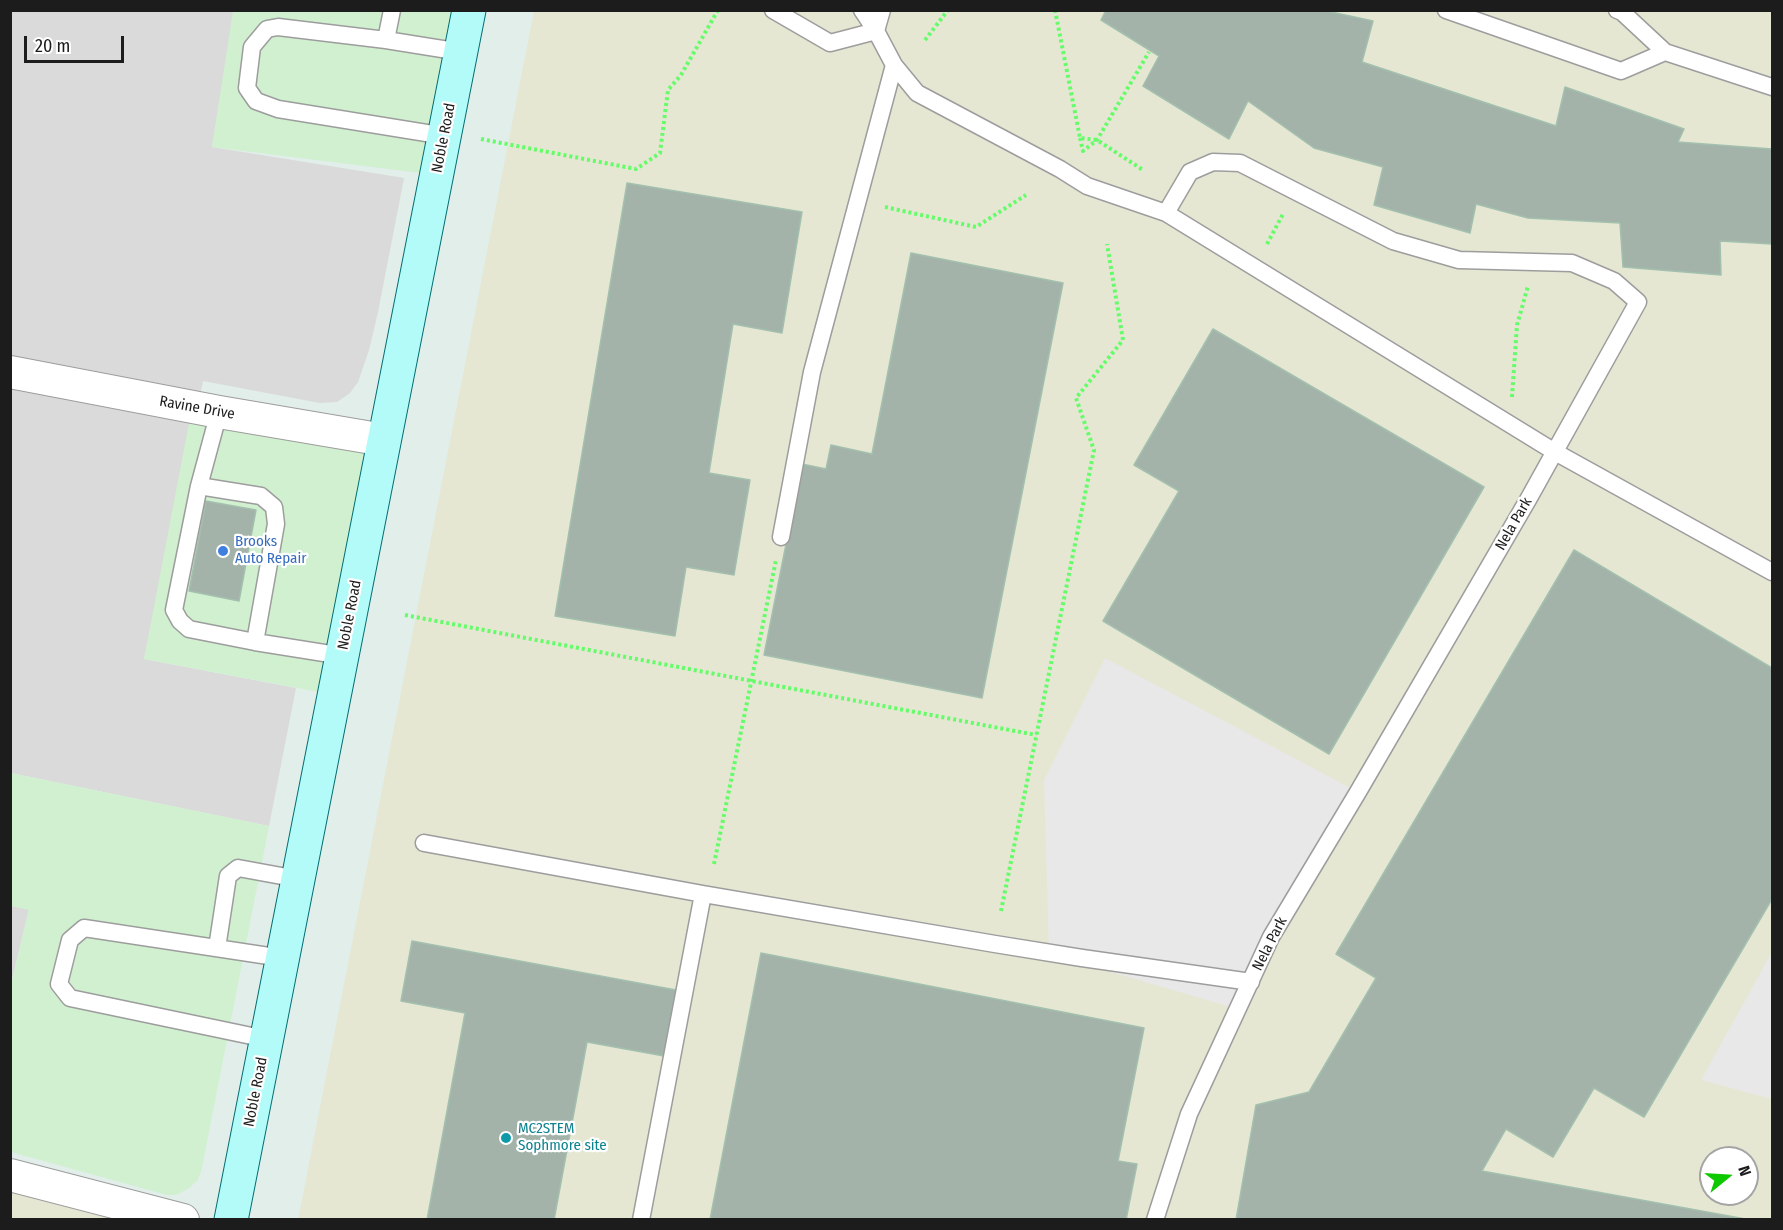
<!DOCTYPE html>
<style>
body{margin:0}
#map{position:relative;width:1783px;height:1230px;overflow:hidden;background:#e1eee9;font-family:"Fira Sans Condensed",sans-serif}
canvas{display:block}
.frame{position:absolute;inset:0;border:12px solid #1c1c1c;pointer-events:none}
.north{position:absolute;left:1699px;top:1146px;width:60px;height:60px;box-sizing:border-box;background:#fff;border:2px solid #a4a4a4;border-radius:50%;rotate:72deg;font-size:16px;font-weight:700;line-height:24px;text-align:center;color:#1c1c1c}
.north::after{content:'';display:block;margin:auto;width:21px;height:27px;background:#0ec800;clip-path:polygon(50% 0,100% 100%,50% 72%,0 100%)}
.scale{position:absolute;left:24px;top:36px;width:100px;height:27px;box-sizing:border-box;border:3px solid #1c1c1c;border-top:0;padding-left:8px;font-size:18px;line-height:21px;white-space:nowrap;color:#1c1c1c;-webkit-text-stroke:4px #fff;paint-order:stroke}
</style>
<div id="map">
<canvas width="1783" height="1230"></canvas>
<div class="frame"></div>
<div class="north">N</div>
<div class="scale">20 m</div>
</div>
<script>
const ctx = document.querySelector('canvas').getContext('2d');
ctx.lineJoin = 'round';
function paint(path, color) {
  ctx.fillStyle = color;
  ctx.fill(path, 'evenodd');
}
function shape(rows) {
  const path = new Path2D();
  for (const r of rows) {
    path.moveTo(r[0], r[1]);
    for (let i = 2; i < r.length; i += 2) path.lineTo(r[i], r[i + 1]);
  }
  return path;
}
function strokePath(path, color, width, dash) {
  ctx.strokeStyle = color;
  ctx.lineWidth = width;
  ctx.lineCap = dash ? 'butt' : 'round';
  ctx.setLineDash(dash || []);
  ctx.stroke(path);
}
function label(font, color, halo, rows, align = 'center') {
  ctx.font = font + ' "Fira Sans Condensed",sans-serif';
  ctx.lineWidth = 4.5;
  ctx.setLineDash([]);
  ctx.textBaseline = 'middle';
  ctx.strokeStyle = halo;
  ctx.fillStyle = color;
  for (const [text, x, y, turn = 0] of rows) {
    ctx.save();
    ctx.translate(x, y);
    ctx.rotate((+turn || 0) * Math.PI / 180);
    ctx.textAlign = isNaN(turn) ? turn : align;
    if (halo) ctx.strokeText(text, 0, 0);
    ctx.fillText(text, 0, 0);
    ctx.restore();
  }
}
paint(shape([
 [10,11,234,11,212,147,404,178,378,312,369,350,358,382,350,393,337,402,320,403,203,381,144,659,296,688,269,826,11,773],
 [11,906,29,909,11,984]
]), '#d9dad9');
paint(shape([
 [233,11,469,11,437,175,212,147],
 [192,407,384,440,335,695,144,659],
 [11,773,269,826,201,1172,197,1181,189,1188,176,1195,167,1195,11,1152,11,984,29,910,11,906]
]), '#d0f0d0');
paint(shape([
 [534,11,1772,11,1772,1219,298,1220],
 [1711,1158,1747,1158,1747,1194,1711,1194],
 [10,1175,183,1219,11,1219]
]), '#e5e7d3');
paint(shape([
 [1105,658,1358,792,1238,1009,1049,954,1044,780],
 [1772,952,1772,1099,1701,1080]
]), '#e8e8e8');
const building = shape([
 [1106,10,1322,10,1373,21,1362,62,1556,126,1565,87,1684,129,1678,142,1772,149,1772,244,1720,241,1721,275,1623,267,1620,223,1528,218,1476,204,1470,233,1374,205,1383,167,1314,148,1248,101,1229,139,1143,86,1159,56,1101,20,1106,10],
 [627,183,802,212,782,333,733,324,709,473,750,480,734,575,686,567,675,636,555,616,627,183],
 [911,253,1063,283,982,698,764,655,802,464,826,469,831,445,872,454,911,253],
 [1213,329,1484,487,1329,754,1103,621,1179,491,1134,465,1213,329],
 [206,501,256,510,239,601,189,591,206,501],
 [1574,550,1772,668,1772,899,1644,1117,1594,1088,1553,1157,1506,1129,1482,1171,1751,1220,1236,1220,1256,1105,1309,1092,1376,978,1336,954,1574,550],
 [412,941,676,990,664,1056,587,1042,554,1220,427,1220,465,1013,401,1001,412,941],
 [761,953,1144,1028,1118,1161,1137,1164,1126,1220,710,1220,761,953]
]);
paint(building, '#a4b3aa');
strokePath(building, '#a3c0ae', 1.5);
const service = shape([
 [392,10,386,40,278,27,267,29,252,47,247,88,256,101,278,109,445,136],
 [773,10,830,43,876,31,862,10],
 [882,10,876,31,894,65,917,93,1060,169,1087,186,1166,213,1555,452,1772,572],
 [1446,10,1621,71,1665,52,1622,12,1617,10],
 [386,40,461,52],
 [1665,52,1772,87],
 [199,486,219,412],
 [781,537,812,372,894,65],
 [255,642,276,524,274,507,261,496,199,486,174,610,180,621,189,629,255,642,343,656],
 [424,843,703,894,995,944,1082,958,1251,982],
 [217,948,228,876,238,868,298,879],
 [266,1039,70,998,59,984,70,940,84,928,282,958],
 [641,1220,703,894],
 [1155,1220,1189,1114,1271,937,1358,792,1529,498,1638,302,1614,281,1572,263,1459,260,1393,241,1240,163,1213,162,1190,172,1166,213]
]);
const minor = shape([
 [10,372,219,412,384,440],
 [10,1175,183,1220]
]);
const secondary = shape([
 [231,1220,469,10]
]);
strokePath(service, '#9d9d9d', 19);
strokePath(minor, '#9d9d9d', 34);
strokePath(secondary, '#026f74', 35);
strokePath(shape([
 [1055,10,1080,138,1097,140,1143,170],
 [925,40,948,10],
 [1080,138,1083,151,1097,140,1149,52],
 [481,139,636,169,660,153,668,90,681,75,718,10],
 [885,207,976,227,1026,195],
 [1267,244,1283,214],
 [1512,397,1517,325,1528,286],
 [405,615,1036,735],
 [714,864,776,560],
 [1001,911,1094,450,1076,398,1123,340,1107,244]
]), '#64fc69', 4, [3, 3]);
strokePath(service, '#fff', 16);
strokePath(minor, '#fff', 32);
strokePath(secondary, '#b3fbf9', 33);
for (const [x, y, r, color] of [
 [223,551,6,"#3f7fe0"],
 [506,1138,6,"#0f9aa8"]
]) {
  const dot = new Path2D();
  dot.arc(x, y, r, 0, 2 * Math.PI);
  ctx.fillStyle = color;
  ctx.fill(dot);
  strokePath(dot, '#fff', 2);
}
label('15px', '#1c1c1c', '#fff', [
 ["Noble Road",444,138,-79],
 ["Ravine Drive",197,408,10],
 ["Nela Park",1514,524,-60],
 ["Noble Road",350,615,-79],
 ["Nela Park",1270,944,-63],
 ["Noble Road",256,1092,-79]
]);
label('15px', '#366cbe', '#fff', [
 ["Brooks",235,542],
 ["Auto Repair",235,559]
], 'left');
label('15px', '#0d838f', '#fff', [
 ["MC2STEM",518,1129],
 ["Sophmore site",518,1146]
], 'left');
</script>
